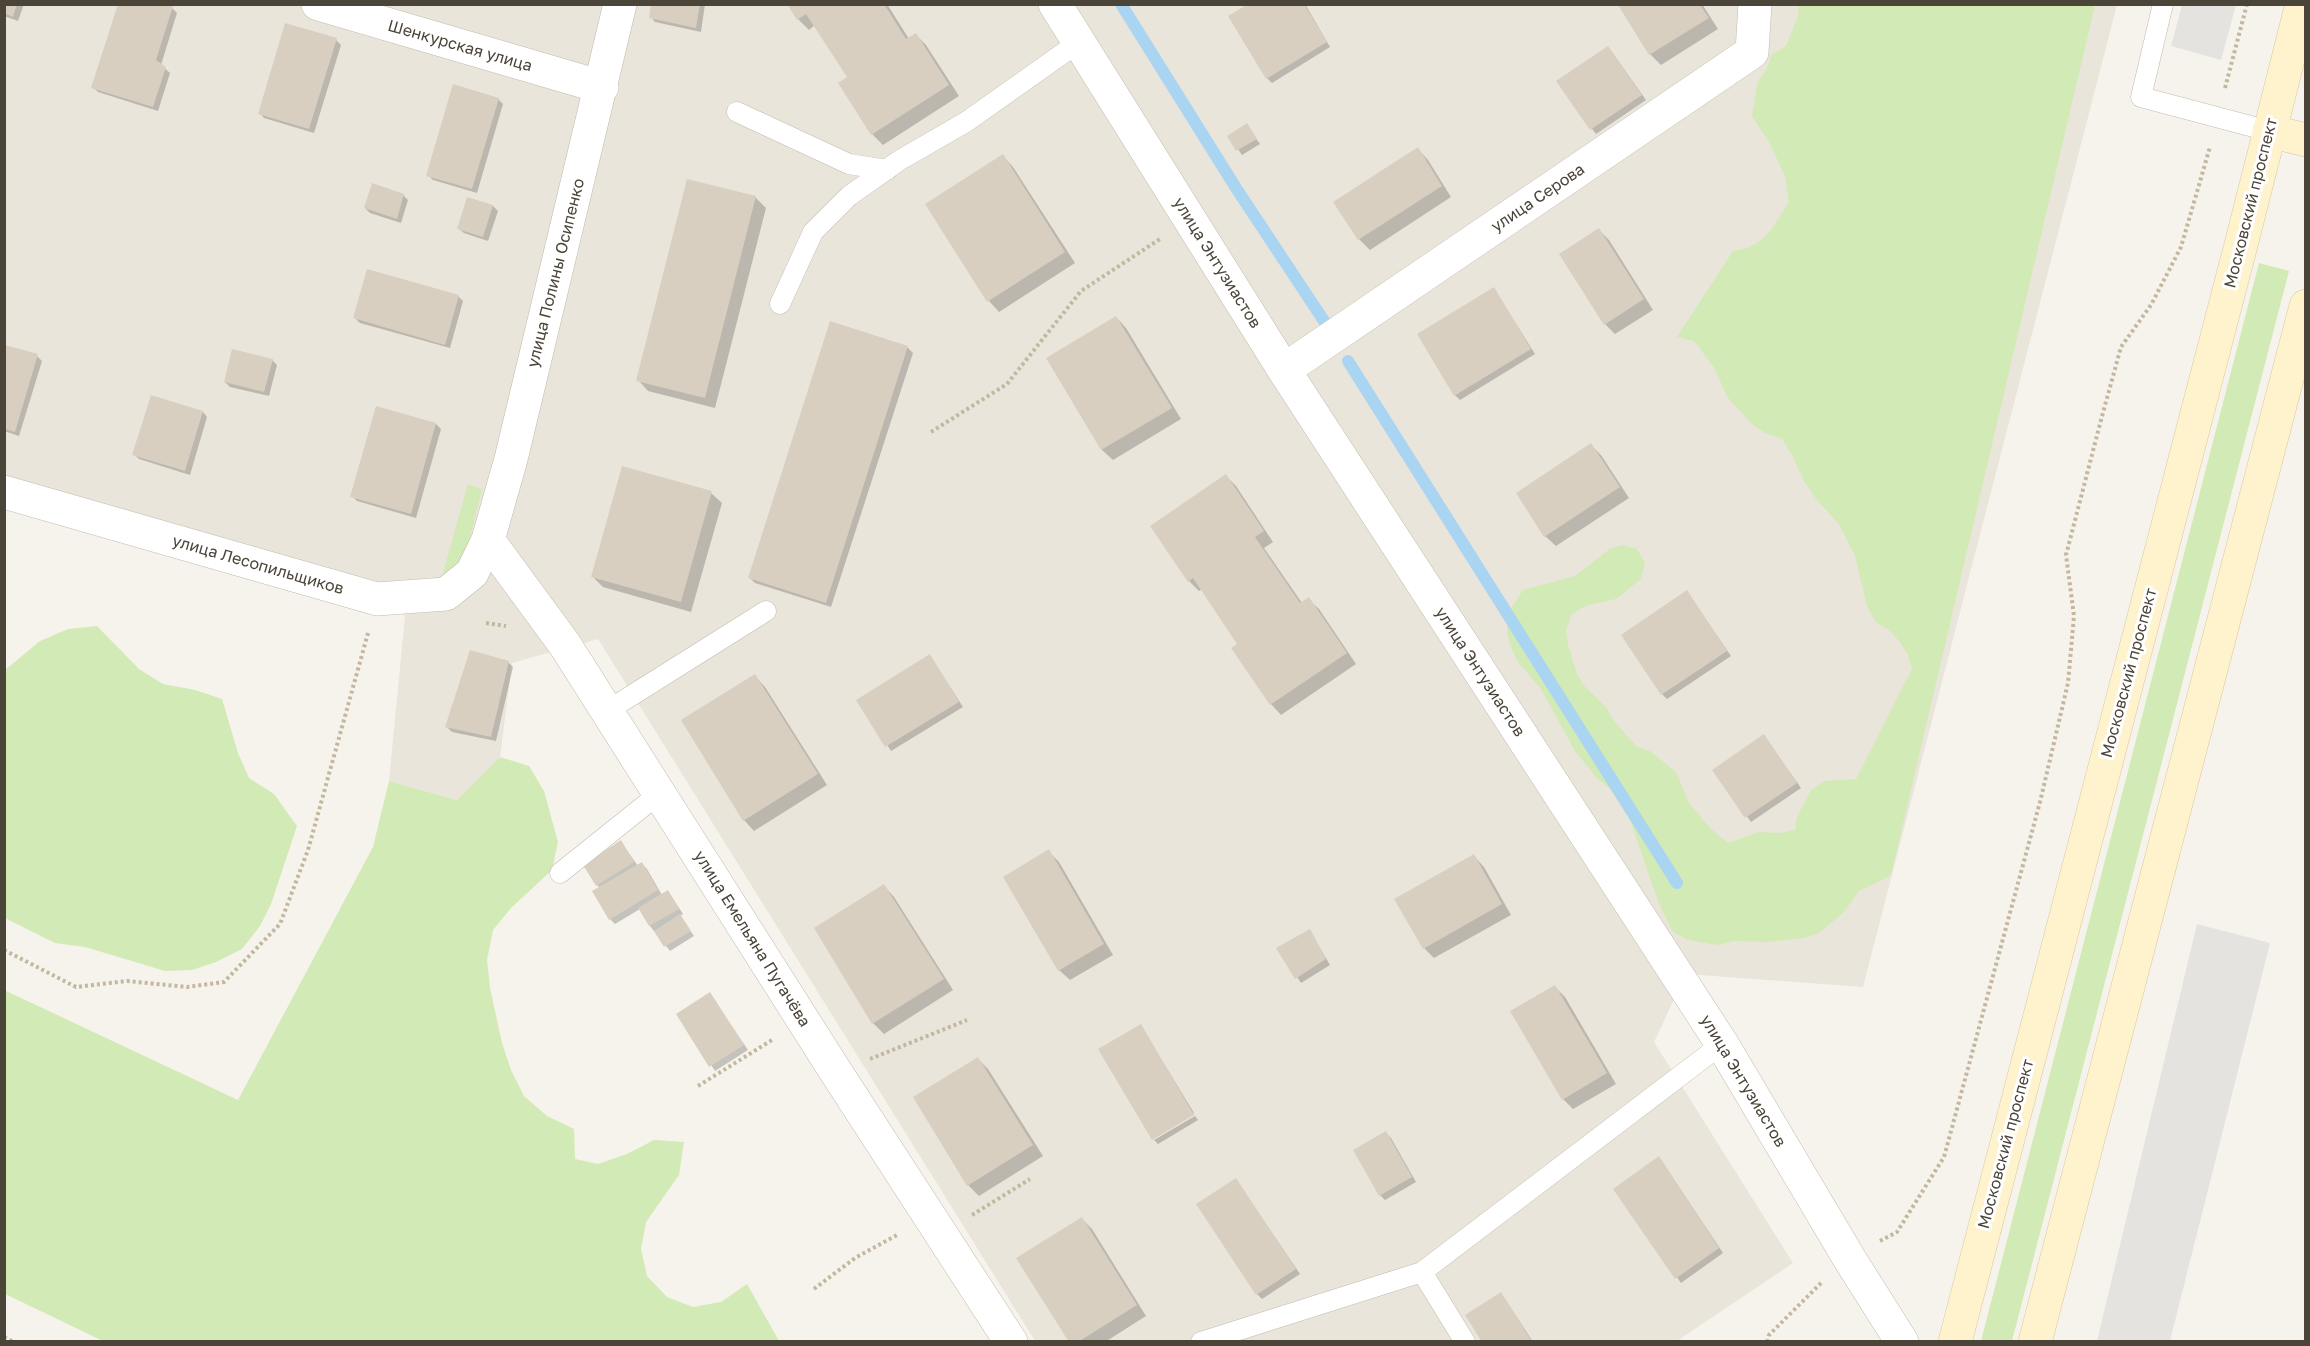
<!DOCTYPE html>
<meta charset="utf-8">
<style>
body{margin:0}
#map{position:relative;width:2310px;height:1346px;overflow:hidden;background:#f6f3ec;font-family:"Golos Text",sans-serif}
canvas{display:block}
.frame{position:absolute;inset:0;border:6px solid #4b4439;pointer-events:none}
</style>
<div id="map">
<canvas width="2310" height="1346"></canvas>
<div class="frame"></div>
</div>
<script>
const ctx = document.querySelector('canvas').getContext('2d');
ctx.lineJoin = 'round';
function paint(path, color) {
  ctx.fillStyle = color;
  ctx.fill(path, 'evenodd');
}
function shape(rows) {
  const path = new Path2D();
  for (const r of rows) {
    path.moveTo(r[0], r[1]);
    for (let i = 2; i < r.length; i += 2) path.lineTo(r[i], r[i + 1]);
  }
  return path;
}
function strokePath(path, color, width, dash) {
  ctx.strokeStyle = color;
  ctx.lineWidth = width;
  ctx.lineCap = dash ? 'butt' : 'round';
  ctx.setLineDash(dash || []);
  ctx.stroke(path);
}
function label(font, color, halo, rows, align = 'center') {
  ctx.font = font + ' "Golos Text",sans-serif';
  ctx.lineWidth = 6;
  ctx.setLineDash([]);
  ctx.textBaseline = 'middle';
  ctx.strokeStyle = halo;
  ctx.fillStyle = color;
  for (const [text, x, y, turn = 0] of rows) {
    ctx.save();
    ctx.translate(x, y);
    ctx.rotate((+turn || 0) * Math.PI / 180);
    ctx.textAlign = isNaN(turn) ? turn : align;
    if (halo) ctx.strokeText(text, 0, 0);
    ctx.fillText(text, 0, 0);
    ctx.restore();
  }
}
paint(shape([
 [4,5,2117,5,1863,987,1686,974,1654,1042,1793,1263,1677,1341,1035,1341,598,639,512,663,500,757,457,800,389,781,405,616,376,582,5,476]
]), '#eae5da');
paint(shape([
 [1799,5,2095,5,1891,875,1859,891,1844,912,1818,934,1803,938,1767,942,1734,941,1718,945,1688,940,1673,932,1659,904,1630,820,1610,789,1596,777,1575,751,1541,689,1518,662,1510,645,1507,631,1508,613,1523,590,1575,576,1611,548,1624,545,1637,549,1645,563,1641,579,1616,599,1585,606,1571,615,1566,631,1568,645,1577,674,1585,687,1607,708,1614,721,1637,747,1650,751,1676,772,1689,803,1712,830,1728,843,1758,832,1780,833,1795,830,1797,817,1811,790,1825,781,1856,779,1912,669,1908,655,1900,642,1890,631,1876,622,1867,606,1855,556,1839,524,1817,500,1805,483,1791,453,1782,439,1765,433,1753,425,1728,398,1713,366,1694,341,1677,337,1733,251,1748,248,1760,241,1770,232,1789,202,1785,176,1769,142,1752,116,1758,81,1767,69,1771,55,1786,46,1798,16],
 [2259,263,2289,271,2012,1341,1981,1341],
 [468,484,482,489,465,558,442,577],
 [97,626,139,669,163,684,195,690,222,699,238,753,249,778,274,794,297,826,271,904,260,926,242,949,216,962,192,970,165,971,85,947,55,943,5,918,5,670,40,641,68,629],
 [500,757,529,766,544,791,558,842,552,870,511,908,493,930,487,960,490,988,502,1043,511,1070,524,1096,547,1116,574,1129,575,1159,598,1164,627,1154,654,1140,684,1142,679,1175,646,1222,641,1249,647,1276,667,1297,693,1307,721,1302,747,1284,779,1341,103,1341,5,1294,4,990,238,1100,373,847,389,781,457,800]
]), '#d2eab5');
paint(shape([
 [2182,5,2236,5,2221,60,2171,46],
 [2197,924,2270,943,2170,1341,2097,1341]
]), '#e5e3e0');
paint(shape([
 [4,4,24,4,18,21,4,16],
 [652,4,705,4,701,32,655,22,651,17],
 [789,4,887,4,909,39,916,35,926,45,959,96,883,145,872,134,840,84,849,78,815,25,809,30,798,19],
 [1251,4,1305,4,1330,47,1272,83,1267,78],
 [1620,4,1702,4,1718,29,1661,65,1650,54],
 [172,8,177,13,161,65,170,73,158,111,98,92,93,87],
 [336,40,341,45,314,133,264,118,260,113],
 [1612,52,1646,100,1596,134,1558,82],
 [498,99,503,104,477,193,433,180,428,175],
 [1246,125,1260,144,1242,155,1229,136],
 [1418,149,1428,160,1451,197,1370,250,1359,239,1335,203],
 [1003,156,1013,167,1075,263,999,312,989,301,927,205],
 [403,195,408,200,401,223,370,213,365,208],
 [755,197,766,208,715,408,648,391,638,380],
 [468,198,493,206,498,211,488,241,464,233,459,229],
 [1599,230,1609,240,1653,310,1615,334,1605,324],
 [1494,289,1535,354,1460,400,1455,395],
 [458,296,463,301,450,348,360,323,355,318],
 [1116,317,1126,328,1181,419,1113,460,1102,450,1048,359],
 [831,323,908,348,913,353,831,607,755,583,750,578],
 [4,346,37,356,42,361,19,436,4,431],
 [272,360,277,365,269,396,230,387,225,382],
 [203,412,207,417,190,475,139,459,134,454],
 [436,424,441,429,416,518,357,501,352,496],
 [1591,445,1601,455,1629,498,1556,546,1545,536],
 [1226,476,1236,486,1273,542,1264,548,1302,603,1308,599,1319,609,1356,664,1281,715,1271,704,1239,644,1202,589,1199,591,1189,581],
 [711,493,722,503,691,612,603,587,592,576],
 [1687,592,1731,656,1667,699,1662,694],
 [930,656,963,707,891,751,858,700],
 [508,662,513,667,496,741,452,732,447,727],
 [755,676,765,687,827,785,754,831,744,820],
 [1764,736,1801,788,1751,822,1714,770],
 [621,842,638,866,642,864,647,869,662,895,667,892,672,897,683,914,680,916,694,936,670,951,650,926,640,909,615,924,610,919,600,888,597,885],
 [1048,851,1059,862,1113,955,1070,980,1059,970],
 [1474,856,1484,867,1511,915,1434,958,1424,948],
 [884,886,894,897,953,990,884,1034,873,1023,816,928],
 [1310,931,1330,965,1301,983,1278,948],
 [1555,987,1565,997,1616,1084,1573,1109,1563,1099],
 [710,994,748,1050,715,1071,678,1014],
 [1141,1026,1194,1113,1152,1138],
 [978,1059,988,1069,1043,1156,979,1196,968,1185,915,1098],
 [1195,1116,1198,1120,1158,1144,1154,1140],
 [1386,1133,1391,1138,1416,1182,1385,1200,1380,1195],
 [1663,1163,1723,1253,1681,1283,1615,1189],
 [1236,1180,1300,1274,1262,1299,1257,1294],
 [1082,1219,1092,1229,1146,1316,1105,1342,1070,1342],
 [1505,1299,1533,1342,1483,1342]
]), '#0003');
strokePath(shape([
 [1121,4,1236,188,1326,324],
 [1348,361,1677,883]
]), '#a9d4f2', 12);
paint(shape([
 [4,4,17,4,13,17,4,13],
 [118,4,167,4,173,6,156,60,166,67,153,107,91,88],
 [651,4,700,4,696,28,649,18],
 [787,4,884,4,906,39,916,33,949,85,871,135,838,83,847,77,806,14,797,20],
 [1248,4,1304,4,1327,42,1266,79,1228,16],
 [1618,5,1700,5,1709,18,1649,55],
 [285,23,337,38,309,129,258,114],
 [1608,46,1642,95,1590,130,1556,81],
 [453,84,499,98,472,189,426,176],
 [1247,123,1257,139,1236,151,1227,136],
 [1418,147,1442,186,1358,240,1333,202],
 [1003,154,1065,252,987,302,925,204],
 [687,179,756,196,705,398,636,381],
 [372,183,404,194,397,219,364,208],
 [467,197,493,205,483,237,457,229],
 [1599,228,1644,299,1604,325,1559,254],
 [367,269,459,295,445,345,353,318],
 [1494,287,1531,349,1454,396,1417,334],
 [1116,316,1172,408,1101,450,1046,358],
 [830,321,908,346,826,603,748,578],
 [5,345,38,354,15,432,5,429],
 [232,349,273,359,264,392,224,382],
 [151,395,203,411,185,471,132,455],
 [376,406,436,423,411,514,350,497],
 [1591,443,1620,487,1544,537,1516,493],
 [622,466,712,491,681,602,591,577],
 [1226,474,1264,531,1255,537,1300,603,1309,597,1347,653,1270,705,1231,648,1237,644,1193,578,1188,582,1150,526],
 [1687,590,1727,651,1661,695,1621,635],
 [470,650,509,661,491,737,445,727],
 [930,654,959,702,885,747,856,700],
 [755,674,818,774,743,821,681,720],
 [1764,734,1797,783,1745,818,1712,770],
 [621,840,634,862,596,886,583,865],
 [1049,849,1104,944,1058,971,1003,877],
 [1474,854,1502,904,1423,949,1394,899],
 [642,862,658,890,609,920,592,891],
 [884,884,944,979,872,1024,814,928],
 [668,890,679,909,649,926,638,908],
 [680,914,691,931,664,947,654,931],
 [1310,929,1326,959,1295,979,1276,948],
 [1555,985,1607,1073,1562,1100,1510,1011],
 [710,992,744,1045,709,1067,676,1014],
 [1141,1024,1194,1115,1152,1140,1098,1049],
 [978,1057,1033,1145,967,1186,913,1097],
 [1386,1131,1412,1177,1379,1196,1353,1150],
 [1659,1156,1719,1248,1675,1279,1613,1189],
 [1236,1178,1296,1269,1256,1295,1196,1204],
 [1082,1217,1137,1305,1078,1342,1069,1342,1016,1258],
 [1501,1292,1532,1342,1482,1342,1465,1315]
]), '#d8cfc1');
const lane = shape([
 [2163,4,2141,97,2269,131],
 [737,112,849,164,887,170],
 [780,304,813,232,849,196,900,160,966,122,1079,42],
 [607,711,766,611],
 [560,873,660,793],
 [1422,1272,1465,1342],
 [1201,1342,1422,1272,1722,1044]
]);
const street = shape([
 [318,4,602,87],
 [1055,4,1284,370,1722,1044,1849,1258,1902,1342],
 [1284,370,1752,52,1755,4],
 [4,492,377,599,446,594,472,573,488,540,511,459,620,4],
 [488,540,565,645,834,1069,1011,1342]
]);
const secondary = shape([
 [2269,131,2306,140],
 [1955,1342,2242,241,2302,4],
 [2035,1342,2306,306]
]);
strokePath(lane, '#c2bbae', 21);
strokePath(street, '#c2bbae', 34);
strokePath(secondary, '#d6c79b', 34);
strokePath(shape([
 [2225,88,2247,4],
 [931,432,1007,384,1081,291,1160,239],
 [486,623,506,626],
 [4,950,76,987,127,981,187,987,224,982,280,924,308,850,368,633],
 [870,1059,967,1020],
 [698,1086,772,1040],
 [972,1215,1030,1179],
 [1880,1241,1897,1232,1944,1157,2040,802,2068,683,2074,616,2066,555,2101,420,2121,347,2151,305,2181,247,2210,147],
 [814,1289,855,1258,897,1235],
 [4,1337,14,1342],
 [1767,1342,1769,1335,1821,1283]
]), '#c4b79f', 4, [3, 3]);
strokePath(lane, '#fff', 20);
strokePath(street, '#fff', 33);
strokePath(secondary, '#fff3cd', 33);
label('16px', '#4b4439', '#fff', [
 ["Шенкурская улица",460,46,16],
 ["улица Серова",1538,198,-34],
 ["Московский проспект",2251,203,-76],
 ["улица Энтузиастов",1217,263,58],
 ["улица Полины Осипенко",556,273,-76],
 ["улица Лесопильщиков",258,565,16],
 ["улица Энтузиастов",1480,672,57],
 ["Московский проспект",2129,673,-75],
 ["улица Емельяна Пугачёва",752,939,58],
 ["улица Энтузиастов",1743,1081,59],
 ["Московский проспект",2006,1144,-75]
]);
</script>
